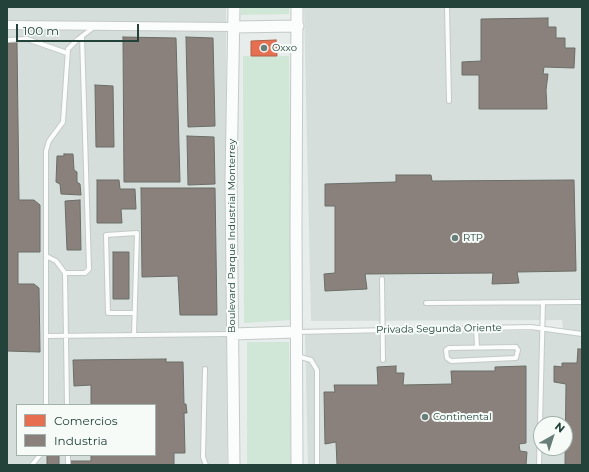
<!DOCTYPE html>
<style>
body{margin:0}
#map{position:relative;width:589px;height:472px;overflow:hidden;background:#e7edea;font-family:Montserrat,sans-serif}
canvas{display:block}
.frame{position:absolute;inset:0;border:8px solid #23423a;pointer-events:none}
.legend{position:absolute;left:16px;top:404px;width:140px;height:52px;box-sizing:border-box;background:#f6fbf8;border:1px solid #a2b1ac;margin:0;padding:5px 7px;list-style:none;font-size:12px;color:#23423a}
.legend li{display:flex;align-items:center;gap:8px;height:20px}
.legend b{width:20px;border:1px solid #a2b1ac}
.north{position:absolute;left:533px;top:416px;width:40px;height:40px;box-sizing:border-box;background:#f6fbf8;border:1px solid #a2b1ac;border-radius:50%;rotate:39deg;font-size:11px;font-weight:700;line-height:16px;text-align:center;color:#23423a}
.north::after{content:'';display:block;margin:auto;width:14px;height:18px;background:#687e78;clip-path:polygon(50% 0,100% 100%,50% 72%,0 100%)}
.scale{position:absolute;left:16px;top:24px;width:123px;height:18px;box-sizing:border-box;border:2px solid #23423a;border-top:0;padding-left:5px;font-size:12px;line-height:14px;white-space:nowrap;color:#23423a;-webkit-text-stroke:3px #f6fbf8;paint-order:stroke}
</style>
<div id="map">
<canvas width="589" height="472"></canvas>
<div class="frame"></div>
<ul class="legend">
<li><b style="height:11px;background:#e76f51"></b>Comercios</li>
<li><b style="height:11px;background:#8a817c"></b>Industria</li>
</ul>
<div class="north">N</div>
<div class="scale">100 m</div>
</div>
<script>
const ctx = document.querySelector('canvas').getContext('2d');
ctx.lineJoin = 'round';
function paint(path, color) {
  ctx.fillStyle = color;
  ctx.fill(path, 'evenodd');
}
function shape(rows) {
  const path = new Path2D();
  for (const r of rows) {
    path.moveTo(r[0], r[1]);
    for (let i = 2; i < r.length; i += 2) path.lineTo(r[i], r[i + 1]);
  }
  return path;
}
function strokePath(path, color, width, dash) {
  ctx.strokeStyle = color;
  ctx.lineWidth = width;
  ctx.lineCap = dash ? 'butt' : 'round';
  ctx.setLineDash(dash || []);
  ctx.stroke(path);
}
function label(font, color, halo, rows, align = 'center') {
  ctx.font = font + ' Montserrat,sans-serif';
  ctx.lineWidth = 4;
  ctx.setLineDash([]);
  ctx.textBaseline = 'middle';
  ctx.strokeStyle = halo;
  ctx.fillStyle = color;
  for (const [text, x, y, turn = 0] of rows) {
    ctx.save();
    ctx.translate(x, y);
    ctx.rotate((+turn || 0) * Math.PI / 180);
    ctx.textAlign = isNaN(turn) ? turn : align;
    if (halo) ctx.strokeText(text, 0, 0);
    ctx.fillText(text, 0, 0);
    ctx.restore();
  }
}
paint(shape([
 [7,7,226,7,227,465,7,465],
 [17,405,155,405,155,455,17,455],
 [304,7,582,7,582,465,308,465,305,334,563,330,562,320,311,321],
 [541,424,565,424,565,448,541,448]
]), '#d5deda');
paint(shape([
 [241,7,289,7,289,14,241,15],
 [243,56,289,56,292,320,244,323],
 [247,342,289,342,291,465,247,465]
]), '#d0e6d7');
const shops = shape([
 [276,40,277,56,251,56,251,41,276,40]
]);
paint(shops, '#e76f51');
strokePath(shops, '#ac624a', 1);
const industry = shape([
 [548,18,548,27,556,27,556,38,565,38,565,48,575,48,574,68,544,67,543,74,548,74,546,90,547,109,479,109,479,75,462,75,462,62,481,61,481,19,548,18],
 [123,37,176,38,180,182,124,182,123,37],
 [186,37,213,38,215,126,188,127,186,37],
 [17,42,19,200,34,200,40,205,40,252,18,252,18,284,34,284,39,288,40,352,7,351,7,43,17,42],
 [95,85,113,86,114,147,96,147,95,85],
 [187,136,214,137,215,184,188,185,187,136],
 [64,154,73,154,74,170,77,172,77,182,80,184,81,195,61,194,60,184,56,182,57,156,64,156,64,154],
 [396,175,431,175,432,181,574,180,576,271,517,272,519,283,492,284,493,273,365,274,367,289,325,291,324,274,335,273,335,206,325,206,325,184,396,182,396,175],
 [97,180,119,180,120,189,135,189,136,209,121,209,122,223,97,223,97,180],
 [141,188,215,188,217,315,180,315,178,276,142,277,141,188],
 [80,200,81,250,67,250,65,201,80,200],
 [113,252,129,252,129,299,113,299,113,252],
 [578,349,582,349,582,465,565,465,566,384,554,382,554,366,562,367,562,363,577,363,578,349],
 [166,359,166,362,183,362,184,404,186,404,187,413,184,413,185,453,174,453,174,465,68,465,68,461,91,461,91,455,155,455,155,405,91,405,91,385,74,386,73,360,166,359],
 [396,366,396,373,404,373,403,385,452,384,451,371,495,371,495,367,526,366,526,443,519,444,520,451,527,452,526,465,337,465,336,442,325,444,324,392,335,392,334,385,378,385,377,367,396,366],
 [47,455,59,455,59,465,47,465,47,455]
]);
paint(industry, '#8a817c');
strokePath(industry, '#6b6e68', 1);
const lane = shape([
 [447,7,449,101],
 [7,40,27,39,67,53],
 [46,256,56,261,65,273,67,405],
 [65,273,85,273,89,269,82,36],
 [382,279,383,360],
 [426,303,582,302],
 [476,327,477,347],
 [297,332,531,327,582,334],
 [134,335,137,233,106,235,108,313,134,313],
 [47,336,232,334],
 [516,347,518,350,516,358,451,361,447,358,446,350,449,348,516,347],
 [297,356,311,360,317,370,317,465],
 [205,369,203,457,206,465],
 [46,405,46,151,49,141,63,122,68,49,77,40,94,27],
 [68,455,68,465],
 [32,465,40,455],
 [539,465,543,302]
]);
const street = shape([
 [7,25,234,27]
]);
const secondary = shape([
 [234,7,231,180,234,465],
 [234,27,298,26],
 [232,334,296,332],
 [297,465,296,230,297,7]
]);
strokePath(lane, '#c4cac7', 6);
strokePath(street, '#c4cac7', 10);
strokePath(secondary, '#c3cac7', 13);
strokePath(lane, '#fbfcfc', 4);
strokePath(street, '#fbfcfc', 8);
strokePath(secondary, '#fbfcfc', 11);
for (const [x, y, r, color] of [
 [264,48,4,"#687e78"],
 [455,238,4,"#687e78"],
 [425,417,4,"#687e78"]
]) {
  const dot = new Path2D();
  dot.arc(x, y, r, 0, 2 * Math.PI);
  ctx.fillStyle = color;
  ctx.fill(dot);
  strokePath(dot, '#f6fbf8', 1.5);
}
label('10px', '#23423a', '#f6fbf8', [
 ["Oxxo",272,48],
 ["RTP",463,238],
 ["Continental",433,417]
], 'left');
label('10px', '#23423a', '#f6fbf8', [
 ["Boulevard Parque Industrial Monterrey",232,236,-90],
 ["Privada Segunda Oriente",439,329,-1]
]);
</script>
